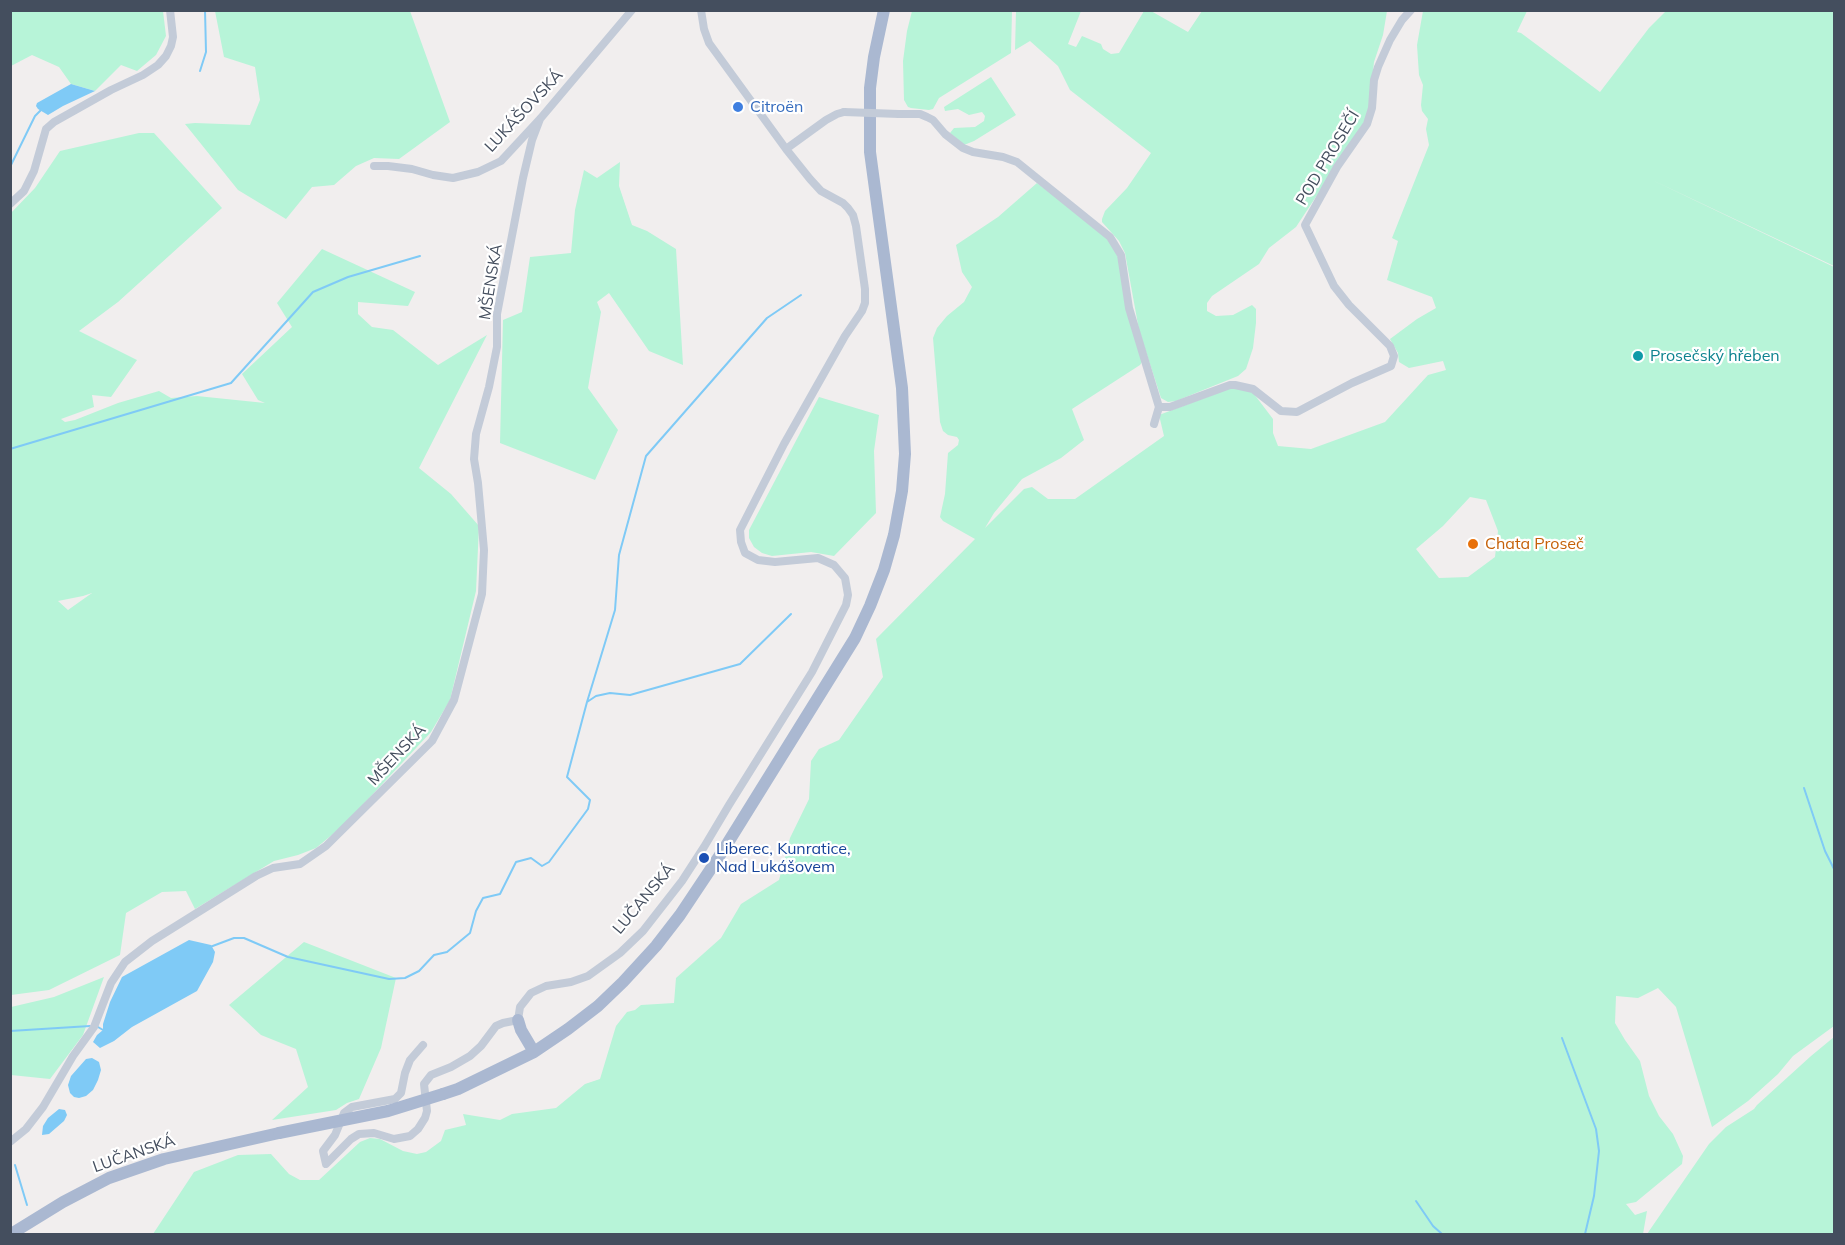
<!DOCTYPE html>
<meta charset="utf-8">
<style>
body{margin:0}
#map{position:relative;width:1845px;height:1245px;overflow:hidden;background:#f1eeee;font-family:Mulish,sans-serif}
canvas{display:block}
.frame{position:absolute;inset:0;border:12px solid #444e5e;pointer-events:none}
</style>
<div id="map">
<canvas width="1845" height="1245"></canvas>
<div class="frame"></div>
</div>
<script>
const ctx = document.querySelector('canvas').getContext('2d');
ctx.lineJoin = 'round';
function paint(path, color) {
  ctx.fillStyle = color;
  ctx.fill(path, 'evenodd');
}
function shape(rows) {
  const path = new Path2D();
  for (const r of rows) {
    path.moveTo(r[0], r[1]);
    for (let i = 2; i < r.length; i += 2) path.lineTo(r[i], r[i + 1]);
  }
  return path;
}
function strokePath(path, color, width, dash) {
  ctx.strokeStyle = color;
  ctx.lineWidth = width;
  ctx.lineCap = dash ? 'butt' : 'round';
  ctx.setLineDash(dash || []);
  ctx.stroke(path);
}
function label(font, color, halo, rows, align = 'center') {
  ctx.font = font + ' Mulish,sans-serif';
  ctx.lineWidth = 4.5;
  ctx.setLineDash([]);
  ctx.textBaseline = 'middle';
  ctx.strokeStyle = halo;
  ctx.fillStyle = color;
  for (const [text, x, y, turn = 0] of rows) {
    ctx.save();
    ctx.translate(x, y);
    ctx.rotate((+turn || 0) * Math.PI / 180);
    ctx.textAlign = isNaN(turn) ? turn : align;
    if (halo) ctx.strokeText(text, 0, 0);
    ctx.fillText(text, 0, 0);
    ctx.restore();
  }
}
paint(shape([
 [1464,10,1471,12,1527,11,1517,32,1521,33,1600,92,1649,28,1666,11,1834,11,1834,266,1650,179,1834,267,1834,1026,1793,1056,1778,1074,1748,1101,1712,1127,1676,1007,1658,988,1638,998,1616,996,1615,1023,1625,1040,1640,1061,1649,1096,1659,1116,1673,1134,1683,1156,1682,1164,1636,1202,1626,1204,1635,1215,1647,1211,1643,1234,153,1234,194,1172,238,1155,271,1154,289,1174,300,1180,319,1180,360,1142,370,1138,380,1139,403,1151,417,1154,426,1152,441,1141,445,1130,466,1125,463,1114,500,1120,512,1114,556,1108,585,1084,600,1079,616,1026,627,1012,635,1010,641,1005,674,1003,676,978,721,938,741,904,779,880,790,838,809,799,811,761,819,749,839,740,883,677,876,639,975,539,943,521,940,517,945,494,948,453,958,445,959,440,957,437,948,435,943,431,940,422,933,338,937,328,947,316,964,302,972,287,962,272,956,245,998,217,1037,183,1103,232,1112,245,1118,257,1142,362,1140,365,1072,409,1084,440,1061,458,1022,479,994,513,985,528,1024,489,1032,487,1048,499,1075,499,1164,436,1159,415,1231,388,1251,390,1273,419,1273,433,1278,446,1311,449,1385,422,1428,375,1446,370,1443,361,1409,368,1399,362,1398,353,1390,339,1417,319,1436,308,1432,297,1387,280,1398,241,1392,238,1429,145,1426,129,1428,119,1422,111,1421,105,1423,85,1419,75,1417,45,1423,11],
 [1470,497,1486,500,1498,531,1495,557,1468,577,1439,578,1416,549,1443,526],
 [11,11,163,11,166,36,156,55,137,71,121,65,95,91,71,84,59,67,32,55,11,66],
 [215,11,410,11,450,122,399,159,374,158,356,166,334,185,312,187,286,219,238,190,185,124,195,123,250,125,260,100,255,67,224,57],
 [912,11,1012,11,1011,53,939,98,933,109,929,110,911,108,908,107,904,100,903,61,907,31],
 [1016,11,1081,11,1068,44,1076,47,1082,36,1101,44,1103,49,1111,54,1119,53,1144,11,1151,11,1188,32,1202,11,1387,11,1383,35,1374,62,1369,109,1362,127,1296,227,1269,248,1259,264,1212,296,1207,303,1207,311,1216,316,1233,315,1252,305,1256,309,1256,323,1253,348,1246,369,1238,376,1176,401,1168,402,1161,398,1139,330,1125,253,1119,241,1102,222,1102,219,1105,211,1127,188,1151,153,1070,90,1058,66,1030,41,1015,50],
 [991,77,1016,115,974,141,964,145,950,133,954,128,975,127,984,121,985,116,982,112,969,115,958,109,945,111,944,107],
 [139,133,154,133,222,208,118,302,79,331,137,360,111,397,92,395,94,407,61,419,65,422,75,420,118,403,159,391,171,398,197,396,265,403,258,400,242,374,292,327,277,303,322,249,415,292,408,306,358,302,358,314,372,327,393,330,438,365,487,335,419,468,451,494,479,526,476,591,450,700,431,732,344,825,316,848,298,855,274,861,195,909,186,891,162,892,126,913,120,955,49,990,11,995,10,214,35,188,60,151],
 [92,593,68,610,58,601,83,596],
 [620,162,619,186,632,225,647,231,676,249,683,365,649,351,609,293,597,302,601,312,588,388,618,430,595,480,500,443,503,320,522,312,530,257,571,253,575,210,584,170,597,178],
 [819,397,879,415,874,451,876,513,834,556,811,552,772,556,762,553,754,547,749,538,749,530],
 [304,942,396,978,381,1048,359,1099,347,1103,336,1110,272,1120,308,1087,296,1049,261,1035,229,1005],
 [104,977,83,1035,50,1079,11,1075,11,1007,54,997],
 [1834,1037,1834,1234,1647,1234,1709,1144,1726,1127,1754,1109,1757,1105,1811,1056]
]), '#b7f4d8');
paint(shape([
 [71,84,95,91,63,106,48,115,38,109,36,106,37,103],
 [189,940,211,945,215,952,213,962,197,991,132,1027,114,1041,100,1048,93,1042,97,1035,103,1030,103,1024,110,1002,122,977],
 [92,1058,99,1062,101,1070,98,1080,93,1090,86,1096,79,1098,74,1097,70,1093,68,1085,71,1076,86,1059],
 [59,1109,65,1110,67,1115,64,1121,49,1134,42,1135,43,1126,48,1118]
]), '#7fcaf6');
strokePath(shape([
 [200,71,206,52,205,10],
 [10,167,35,116,42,109],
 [10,449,231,383,313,292,348,277,420,256],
 [587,702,596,696,610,693,630,695,740,664,791,614],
 [1804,788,1825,851,1834,869],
 [210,947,234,938,244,938,288,957,389,979,405,978,419,971,434,955,447,952,470,933,476,911,483,898,500,894,516,862,531,858,542,866,549,862,588,809,590,800,567,777,587,702,615,610,619,555,646,456,767,318,801,295],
 [98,1027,103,1030,105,1029],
 [10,1031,90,1026],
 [1562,1038,1596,1129,1599,1151,1594,1196,1585,1234],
 [15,1165,27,1205],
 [1416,1201,1433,1226,1442,1234]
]), '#7fcaf6', 2);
strokePath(shape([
 [899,114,920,114,927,117,933,120,945,134,963,148,973,152,1003,157,1017,162,1110,237,1121,255,1129,308,1159,407,1154,424],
 [786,149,826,120,837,114,844,112],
 [374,166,388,166,412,169,433,175,453,178,478,172,501,161,540,119,632,10],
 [10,204,24,191,34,171,46,129,54,122,111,90,143,75,158,65,166,56,171,46,173,37,170,10],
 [1159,407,1170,407,1230,385,1235,385,1253,389,1281,411,1297,412,1352,383,1391,366,1394,356,1390,346,1349,305,1334,286,1305,225,1337,167,1367,124,1372,108,1374,80,1378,67,1390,40,1402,20,1411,10],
 [423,1045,410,1060,405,1073,401,1093,395,1099,352,1107,344,1113,335,1135,323,1151,326,1164,351,1139,359,1134,374,1133,394,1139,410,1136,418,1129,425,1118,427,1111,424,1084,431,1075,451,1067,470,1056,481,1046,496,1026,503,1023,518,1020,520,1007,531,993,546,986,571,982,588,976,620,953,643,931,682,881,704,847,729,805,812,672,846,605,848,595,845,578,834,565,818,558,775,562,758,560,745,553,741,542,740,530,784,444,845,336,862,311,865,303,865,289,856,226,853,215,848,208,843,203,821,191,810,179,786,149,709,43,704,29,701,10],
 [10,1142,26,1129,43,1107,73,1056,94,1027,111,983,125,962,152,941,256,876,273,868,300,864,326,846,432,741,454,700,482,594,484,550,478,483,474,459,476,434,489,387,497,347,497,314,523,178,532,140,540,119]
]), '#c3cbd8', 8);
strokePath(shape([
 [518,1020,521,1030,534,1052],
 [443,1094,458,1089,534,1052,568,1029,598,1006,623,982,656,946,680,915,724,849,855,638,870,606,884,570,894,535,902,491,905,454,902,388,870,152,870,88,874,57,884,10],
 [11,1234,63,1202,109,1178,164,1159,279,1133]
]), '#aab8d1', 12);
strokePath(shape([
 [844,112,899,114]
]), '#c3cbd8', 8);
strokePath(shape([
 [279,1133,388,1111,443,1094]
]), '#aab8d1', 12);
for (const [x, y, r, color] of [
 [738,107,6,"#3f7fe0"],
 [1638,356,6,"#0f9aa8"],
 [1473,544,6,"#e8710a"],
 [704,858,6,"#1a4fb4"]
]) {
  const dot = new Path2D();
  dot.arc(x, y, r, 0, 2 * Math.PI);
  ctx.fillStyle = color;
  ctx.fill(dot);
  strokePath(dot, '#fff', 2);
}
label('16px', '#366cbe', '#fff', [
 ["Citroën",750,107]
], 'left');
label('16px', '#444e5e', '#fff', [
 ["LUKÁŠOVSKÁ",524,111,-47],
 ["POD PROSEČÍ",1328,158,-59],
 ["MŠENSKÁ",491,282,-81],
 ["MŠENSKÁ",397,755,-47],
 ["LUČANSKÁ",644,899,-50],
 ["LUČANSKÁ",134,1154,-19]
]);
label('16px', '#0d838f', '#fff', [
 ["Prosečský hřeben",1650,356]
], 'left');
label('16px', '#c56008', '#fff', [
 ["Chata Proseč",1485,544]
], 'left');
label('16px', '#164399', '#fff', [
 ["Liberec, Kunratice,",716,849],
 ["Nad Lukášovem",716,867]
], 'left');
</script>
